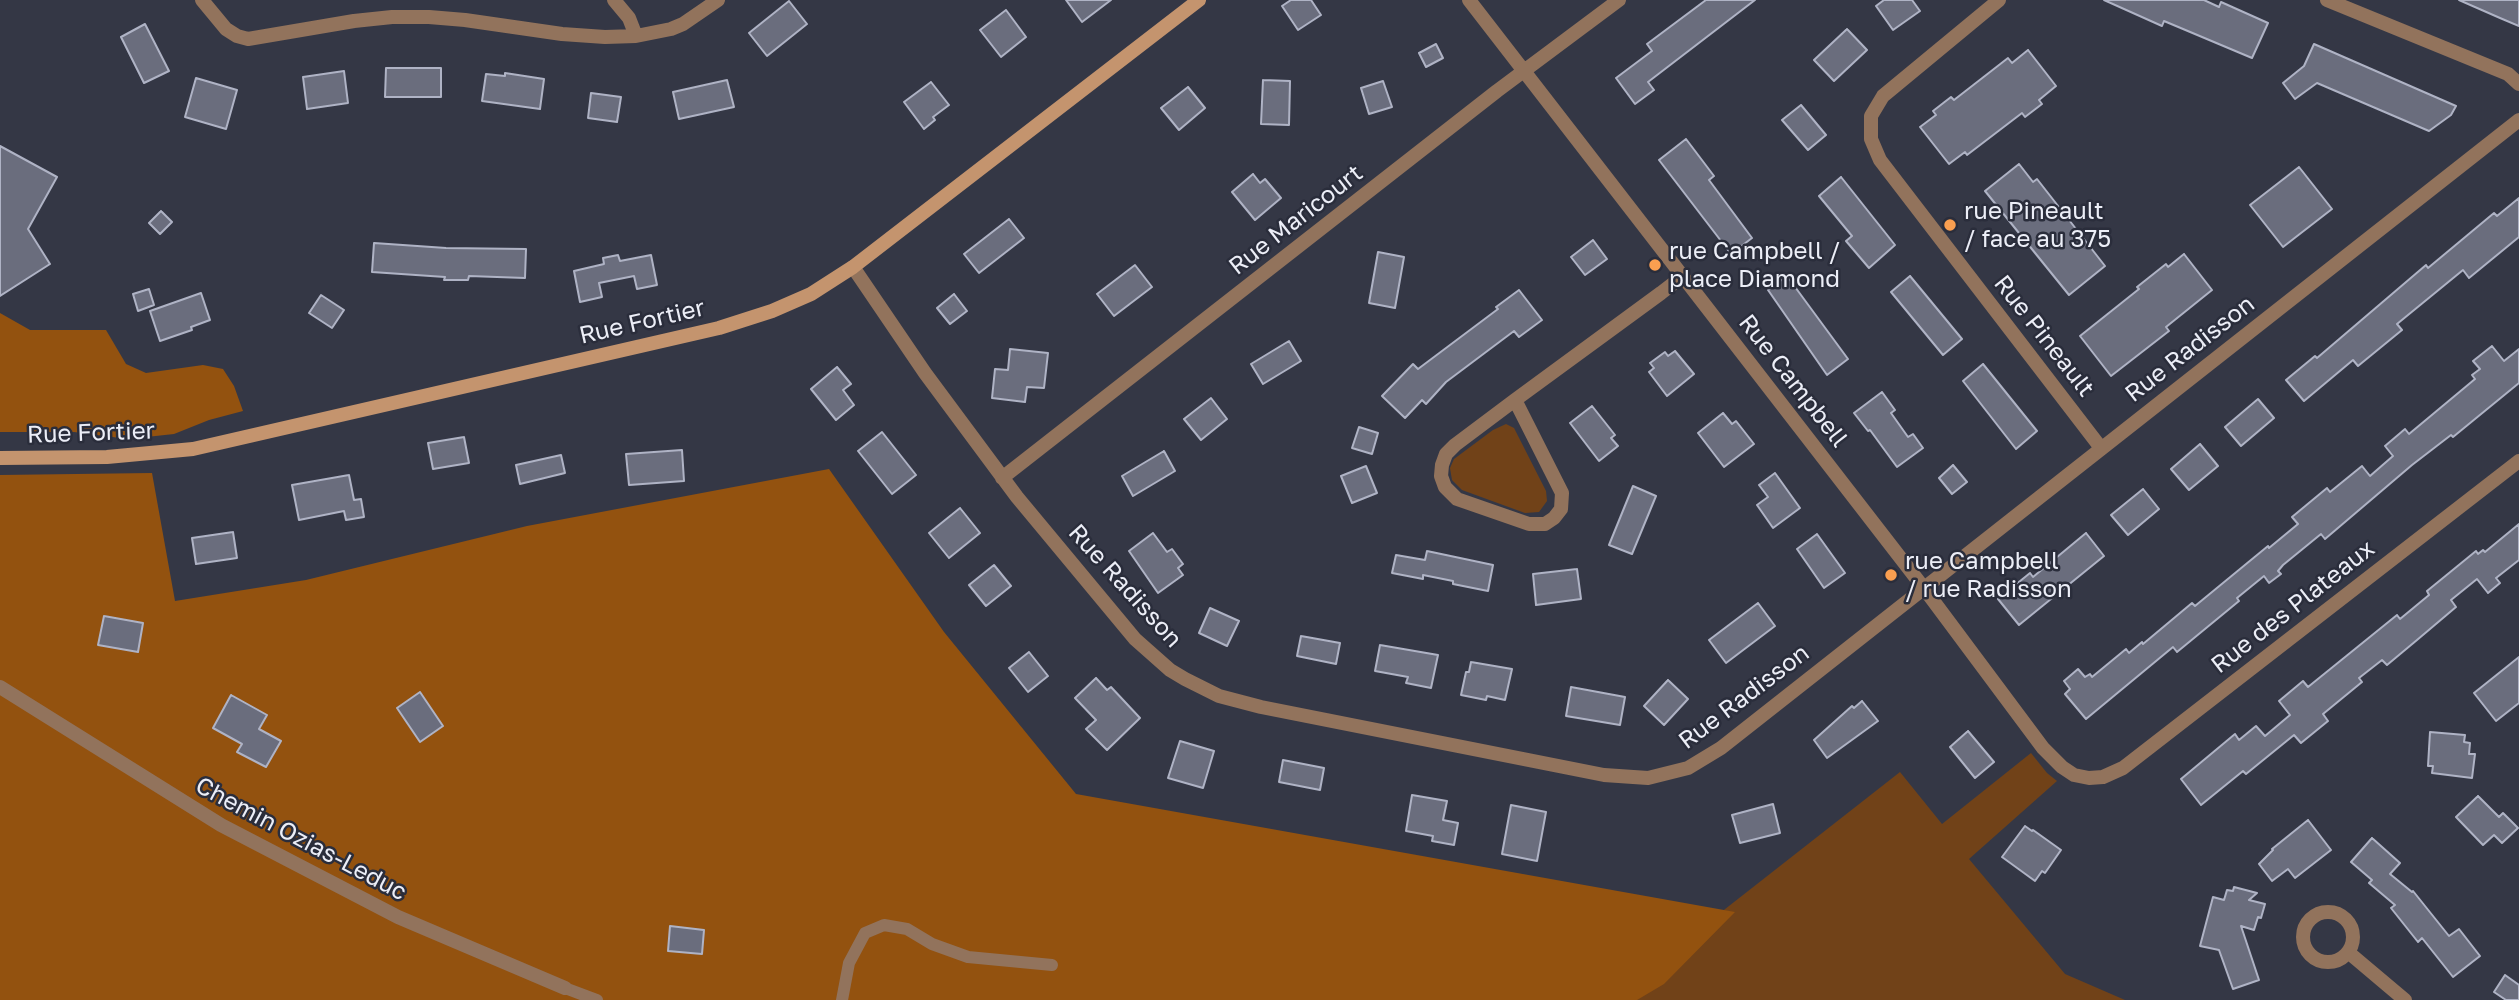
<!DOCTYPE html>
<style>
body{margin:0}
canvas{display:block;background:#343745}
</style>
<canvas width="2519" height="1000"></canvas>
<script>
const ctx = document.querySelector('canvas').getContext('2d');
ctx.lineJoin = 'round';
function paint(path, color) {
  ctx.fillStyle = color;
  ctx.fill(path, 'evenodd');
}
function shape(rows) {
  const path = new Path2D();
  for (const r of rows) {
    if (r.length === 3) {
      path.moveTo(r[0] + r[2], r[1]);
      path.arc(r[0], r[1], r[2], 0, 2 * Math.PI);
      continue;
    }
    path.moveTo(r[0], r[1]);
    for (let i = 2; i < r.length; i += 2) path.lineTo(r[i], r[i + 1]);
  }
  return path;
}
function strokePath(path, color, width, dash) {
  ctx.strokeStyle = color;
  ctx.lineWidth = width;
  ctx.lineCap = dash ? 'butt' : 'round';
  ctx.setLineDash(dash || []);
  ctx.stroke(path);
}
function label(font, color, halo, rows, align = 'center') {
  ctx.font = font + ' "Golos Text",sans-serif';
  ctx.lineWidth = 5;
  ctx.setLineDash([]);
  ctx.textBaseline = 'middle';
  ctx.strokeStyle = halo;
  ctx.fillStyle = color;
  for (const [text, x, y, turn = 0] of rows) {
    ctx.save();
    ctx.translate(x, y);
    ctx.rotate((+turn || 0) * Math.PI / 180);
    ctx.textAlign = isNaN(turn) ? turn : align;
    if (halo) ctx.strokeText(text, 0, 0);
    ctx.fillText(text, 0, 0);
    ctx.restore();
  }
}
paint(shape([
 [1506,424,1514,428,1546,491,1547,501,1539,512,1525,513,1462,490,1452,480,1450,468,1454,459,1493,430],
 [2031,753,2047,773,2057,781,1969,859,2065,974,2125,1000,1609,1000,1900,772,1942,824]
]), '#714218');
paint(shape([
 [0,313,30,330,106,330,126,364,146,373,203,365,223,369,234,386,243,411,209,420,174,434,128,439,74,432,0,432],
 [829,469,944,632,1076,794,1735,912,1664,984,1637,1000,0,1000,0,475,152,473,175,601,306,580,527,526]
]), '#93520f');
const building = shape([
 [1066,0,1111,0,1082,22,1066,0],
 [1291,0,1311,0,1321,15,1298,30,1282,6,1291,0],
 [1706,0,1755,0,1648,82,1654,90,1635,104,1616,78,1652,51,1647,44,1706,0],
 [1884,0,1912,0,1920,11,1893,30,1876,6,1884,0],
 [2104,0,2204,0,2219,7,2221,2,2268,23,2252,58,2164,21,2162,26,2104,0],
 [2459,0,2519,0,2519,26,2500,18,2459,0],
 [789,1,807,24,767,56,749,33,789,1],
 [1006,10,1026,37,1001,57,980,30,1006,10],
 [145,24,169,71,144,83,121,37,145,24],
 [1847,29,1867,50,1834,81,1814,60,1847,29],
 [1436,44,1443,58,1426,67,1419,53,1436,44],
 [2314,44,2456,106,2451,115,2429,131,2317,83,2295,99,2283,83,2304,66,2314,44],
 [2028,50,2056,86,2039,100,2042,104,2025,117,2022,113,1967,155,1965,152,1949,164,1920,127,1936,115,1933,111,1951,97,1954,100,2008,58,2012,63,2028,50],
 [386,68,441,68,441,97,385,97,386,68],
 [344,71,348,103,307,109,303,77,344,71],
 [505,73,544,79,540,109,482,101,486,74,505,76,505,73],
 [196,78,237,90,226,129,185,117,196,78],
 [727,80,734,107,679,119,673,92,727,80],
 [1263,80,1290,81,1289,125,1261,124,1263,80],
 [1383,81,1392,107,1369,114,1361,88,1383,81],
 [931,82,949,105,933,117,935,120,924,129,904,102,931,82],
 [1188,87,1205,108,1179,130,1161,108,1188,87],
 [591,93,621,97,617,122,588,118,591,93],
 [1801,105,1826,135,1808,150,1782,120,1801,105],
 [1686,139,1714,176,1709,180,1752,238,1731,254,1659,160,1686,139],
 [0,146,57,177,28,229,50,264,0,296,0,146],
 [2019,164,2033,182,2037,179,2105,266,2069,295,1985,191,2019,164],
 [2299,167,2332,209,2283,247,2250,205,2299,167],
 [1253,174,1260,183,1265,179,1281,198,1255,220,1232,192,1253,174],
 [1841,177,1895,245,1869,268,1846,241,1852,236,1819,196,1841,177],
 [2519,198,2519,237,2469,278,2463,270,2397,324,2402,330,2358,366,2353,360,2304,401,2286,380,2315,356,2317,358,2426,265,2428,268,2494,213,2497,216,2519,198],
 [161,211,172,222,160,234,149,223,161,211],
 [1009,219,1024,238,979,273,964,254,1009,219],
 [1593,240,1607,259,1585,275,1571,257,1593,240],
 [374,243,446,248,526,249,525,278,469,276,468,280,444,280,445,277,372,272,374,243],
 [1378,252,1404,257,1395,308,1369,303,1378,252],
 [2184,254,2212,290,2166,327,2169,331,2111,376,2080,336,2139,289,2137,287,2166,264,2168,267,2184,254],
 [618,255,620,261,651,255,657,285,637,289,634,276,599,283,602,297,580,302,574,271,604,264,603,258,618,255],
 [1135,265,1152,287,1114,316,1097,294,1135,265],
 [1787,276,1848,359,1827,375,1768,290,1787,276],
 [1910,276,1962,339,1943,355,1891,292,1910,276],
 [149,289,154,305,138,311,133,294,149,289],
 [1519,290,1542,320,1519,337,1514,331,1446,382,1426,404,1422,400,1405,418,1382,396,1413,364,1418,369,1498,309,1496,307,1519,290],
 [201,293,210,320,191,327,192,330,160,341,150,311,201,293],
 [954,294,967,311,950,324,937,308,954,294],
 [321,295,344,310,332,328,309,313,321,295],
 [1289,341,1301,361,1263,384,1251,364,1289,341],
 [2492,346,2504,361,2519,349,2519,383,2453,437,2451,435,2412,465,2325,539,2321,534,2283,565,2278,571,2281,574,2269,583,2264,576,2237,598,2239,601,2177,652,2173,647,2086,719,2065,694,2070,689,2064,681,2078,669,2085,677,2090,674,2092,677,2126,649,2129,653,2142,642,2143,644,2192,603,2195,606,2268,546,2269,548,2298,524,2292,517,2327,488,2330,492,2362,466,2370,476,2393,456,2385,446,2405,429,2409,434,2475,379,2472,375,2480,369,2473,361,2492,346],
 [1010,349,1048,353,1044,388,1027,387,1025,402,992,398,995,369,1008,370,1010,349],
 [1675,351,1694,374,1667,396,1649,372,1654,368,1650,363,1665,352,1668,356,1675,351],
 [1983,364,2037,431,2016,449,1963,381,1983,364],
 [837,367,851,384,843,390,854,405,836,420,811,389,837,367],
 [1882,392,1895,410,1891,413,1908,437,1913,434,1923,448,1897,467,1870,430,1868,431,1854,413,1882,392],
 [1211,398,1227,419,1201,440,1184,419,1211,398],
 [2258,399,2274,418,2241,446,2225,427,2258,399],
 [1592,406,1615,435,1611,438,1618,446,1599,461,1570,423,1592,406],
 [1723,413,1732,424,1736,421,1754,444,1724,467,1698,433,1723,413],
 [1359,427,1378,433,1372,454,1352,448,1359,427],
 [882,432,916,475,892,494,858,451,882,432],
 [464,437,469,463,433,469,428,443,464,437],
 [2200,444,2218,466,2189,490,2171,469,2200,444],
 [682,450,684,481,629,485,626,454,682,450],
 [1164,451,1175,471,1133,496,1122,476,1164,451],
 [561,455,565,473,520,484,516,465,561,455],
 [1953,465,1967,482,1952,494,1939,478,1953,465],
 [1366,466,1377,493,1352,503,1341,476,1366,466],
 [1775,473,1800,508,1773,528,1757,505,1768,497,1759,485,1775,473],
 [349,475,354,500,361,499,364,517,346,520,344,511,299,520,292,485,349,475],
 [1633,486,1656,496,1632,554,1609,545,1633,486],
 [2143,489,2159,509,2128,535,2111,515,2143,489],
 [960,508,980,533,949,558,929,533,960,508],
 [2519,524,2519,560,2496,578,2500,583,2488,593,2477,579,2451,600,2456,607,2417,640,2387,665,2382,660,2359,678,2362,682,2323,714,2328,721,2301,743,2294,735,2246,774,2243,771,2201,805,2181,779,2235,734,2239,740,2256,726,2265,736,2290,715,2279,701,2303,681,2308,687,2397,615,2400,619,2429,595,2427,591,2476,551,2478,554,2483,550,2485,552,2519,524],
 [233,532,237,558,196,564,192,538,233,532],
 [1153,533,1167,552,1172,549,1183,564,1178,568,1183,575,1158,593,1129,551,1153,533],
 [2086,533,2104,556,2019,625,1998,599,2030,573,2033,577,2086,533],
 [1817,534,1845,573,1824,588,1797,549,1817,534],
 [1427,551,1493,565,1488,591,1453,584,1453,581,1423,575,1423,579,1392,573,1396,555,1425,560,1427,551],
 [994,565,1011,586,986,606,969,585,994,565],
 [1577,569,1581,599,1536,605,1533,574,1577,569],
 [1758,603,1775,626,1726,663,1709,640,1758,603],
 [1210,608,1239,621,1227,646,1199,633,1210,608],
 [104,616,143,623,138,652,98,645,104,616],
 [1301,636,1340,643,1336,664,1297,656,1301,636],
 [1380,645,1438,655,1431,688,1406,683,1408,677,1375,671,1380,645],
 [1029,652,1048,676,1028,692,1009,668,1029,652],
 [2519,657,2519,703,2496,721,2474,693,2519,657],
 [1471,662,1512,669,1505,700,1487,696,1486,700,1461,695,1466,672,1469,672,1471,662],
 [1096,678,1107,690,1111,687,1140,718,1107,750,1086,729,1096,720,1075,698,1096,678],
 [1668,680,1688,699,1664,725,1644,706,1668,680],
 [1571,687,1625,697,1620,725,1566,716,1571,687],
 [420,692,443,726,420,742,397,708,420,692],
 [231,695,267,715,259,729,281,741,266,767,237,752,242,744,213,728,231,695],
 [1862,701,1878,721,1827,758,1814,740,1852,706,1854,708,1862,701],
 [1968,731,1994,762,1975,778,1950,747,1968,731],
 [2430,732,2465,735,2464,742,2470,743,2469,754,2475,754,2472,778,2432,773,2433,766,2428,766,2430,732],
 [1180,741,1214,751,1203,788,1168,778,1180,741],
 [1283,760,1324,768,1320,790,1279,782,1283,760],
 [1412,795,1447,801,1443,820,1458,823,1454,845,1432,841,1433,836,1406,831,1412,795],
 [2478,796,2499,817,2503,813,2518,828,2502,843,2494,835,2483,845,2456,817,2478,796],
 [1773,804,1780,833,1740,843,1732,815,1773,804],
 [1511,805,1546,812,1537,861,1502,854,1511,805],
 [2308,820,2331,850,2295,878,2288,869,2272,881,2259,864,2273,850,2272,849,2308,820],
 [2025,826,2032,831,2033,830,2061,850,2045,873,2042,871,2035,881,2002,857,2025,826],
 [2372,838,2400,863,2390,874,2412,892,2413,891,2449,936,2459,929,2480,956,2453,977,2422,938,2418,942,2391,908,2395,905,2369,883,2372,880,2351,862,2372,838],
 [2234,887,2257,893,2249,900,2265,904,2261,918,2258,917,2254,930,2241,926,2259,980,2233,989,2219,950,2200,946,2213,897,2224,900,2227,890,2233,891,2234,887],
 [670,926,704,930,702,954,668,951,670,926],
 [2505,975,2519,985,2519,1000,2506,1000,2494,992,2505,975]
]);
paint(building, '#6a6d7d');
strokePath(building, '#afb3c5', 2);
strokePath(shape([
 [565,988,597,1000],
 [842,1000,849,963,865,933,884,925,907,929,932,944,968,957,1052,965]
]), '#92735c', 12);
strokePath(shape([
 [202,0,226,29,237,36,248,39,354,21,392,17,429,17,465,20,562,34,605,37,636,36],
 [614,0,629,18,636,36,671,29,683,24,718,0],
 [1469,0,1923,587,2043,748,2062,767,2074,775,2089,778,2103,777,2123,768,2519,461],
 [1999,0,1883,96,1871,116,1871,139,1880,160,2101,448],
 [2327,0,2508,74,2519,84],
 [853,267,925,373,1017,497,1135,639,1170,670,1185,679,1219,696,1261,707,1604,775,1648,778,1688,768,1721,748,2519,120],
 [1515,400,1562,493,1561,509,1554,518,1545,524,1529,524,1457,499,1445,487,1441,476,1442,465,1446,454,1455,445,1515,400,1661,293,1683,276],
 [1002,478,1497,91,1619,0],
 [0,687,221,825,398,917,565,988],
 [2328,937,25],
 [2348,952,2405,1000]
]), '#92735c', 14);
strokePath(shape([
 [0,458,107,457,193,449,719,328,772,311,811,294,853,267,1199,0]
]), '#c4946e', 14);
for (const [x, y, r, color] of [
 [1950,225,7,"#fa9f50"],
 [1655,265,7,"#fa9f50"],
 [1891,575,7,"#fa9f50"]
]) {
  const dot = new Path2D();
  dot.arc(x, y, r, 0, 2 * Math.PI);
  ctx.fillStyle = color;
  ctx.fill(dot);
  strokePath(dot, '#2a2d3b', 2.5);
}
label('24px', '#eceef7', '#2a2d3b', [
 ["rue Pineault",1964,211],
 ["/ face au 375",1964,239],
 ["rue Campbell /",1669,251],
 ["place Diamond",1669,279],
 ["rue Campbell",1905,561],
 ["/ rue Radisson",1905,589]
], 'left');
label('24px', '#eceef7', '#2a2d3b', [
 ["Rue Maricourt",1296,220,-38],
 ["Rue Fortier",642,322,-13],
 ["Rue Pineault",2044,336,52],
 ["Rue Radisson",2190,349,-38],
 ["Rue Campbell",1793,381,52],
 ["Rue Fortier",91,433,-2],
 ["Rue Radisson",1125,586,48],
 ["Rue des Plateaux",2293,607,-38],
 ["Rue Radisson",1744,697,-37],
 ["Chemin Ozias-Leduc",301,839,28]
]);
</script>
